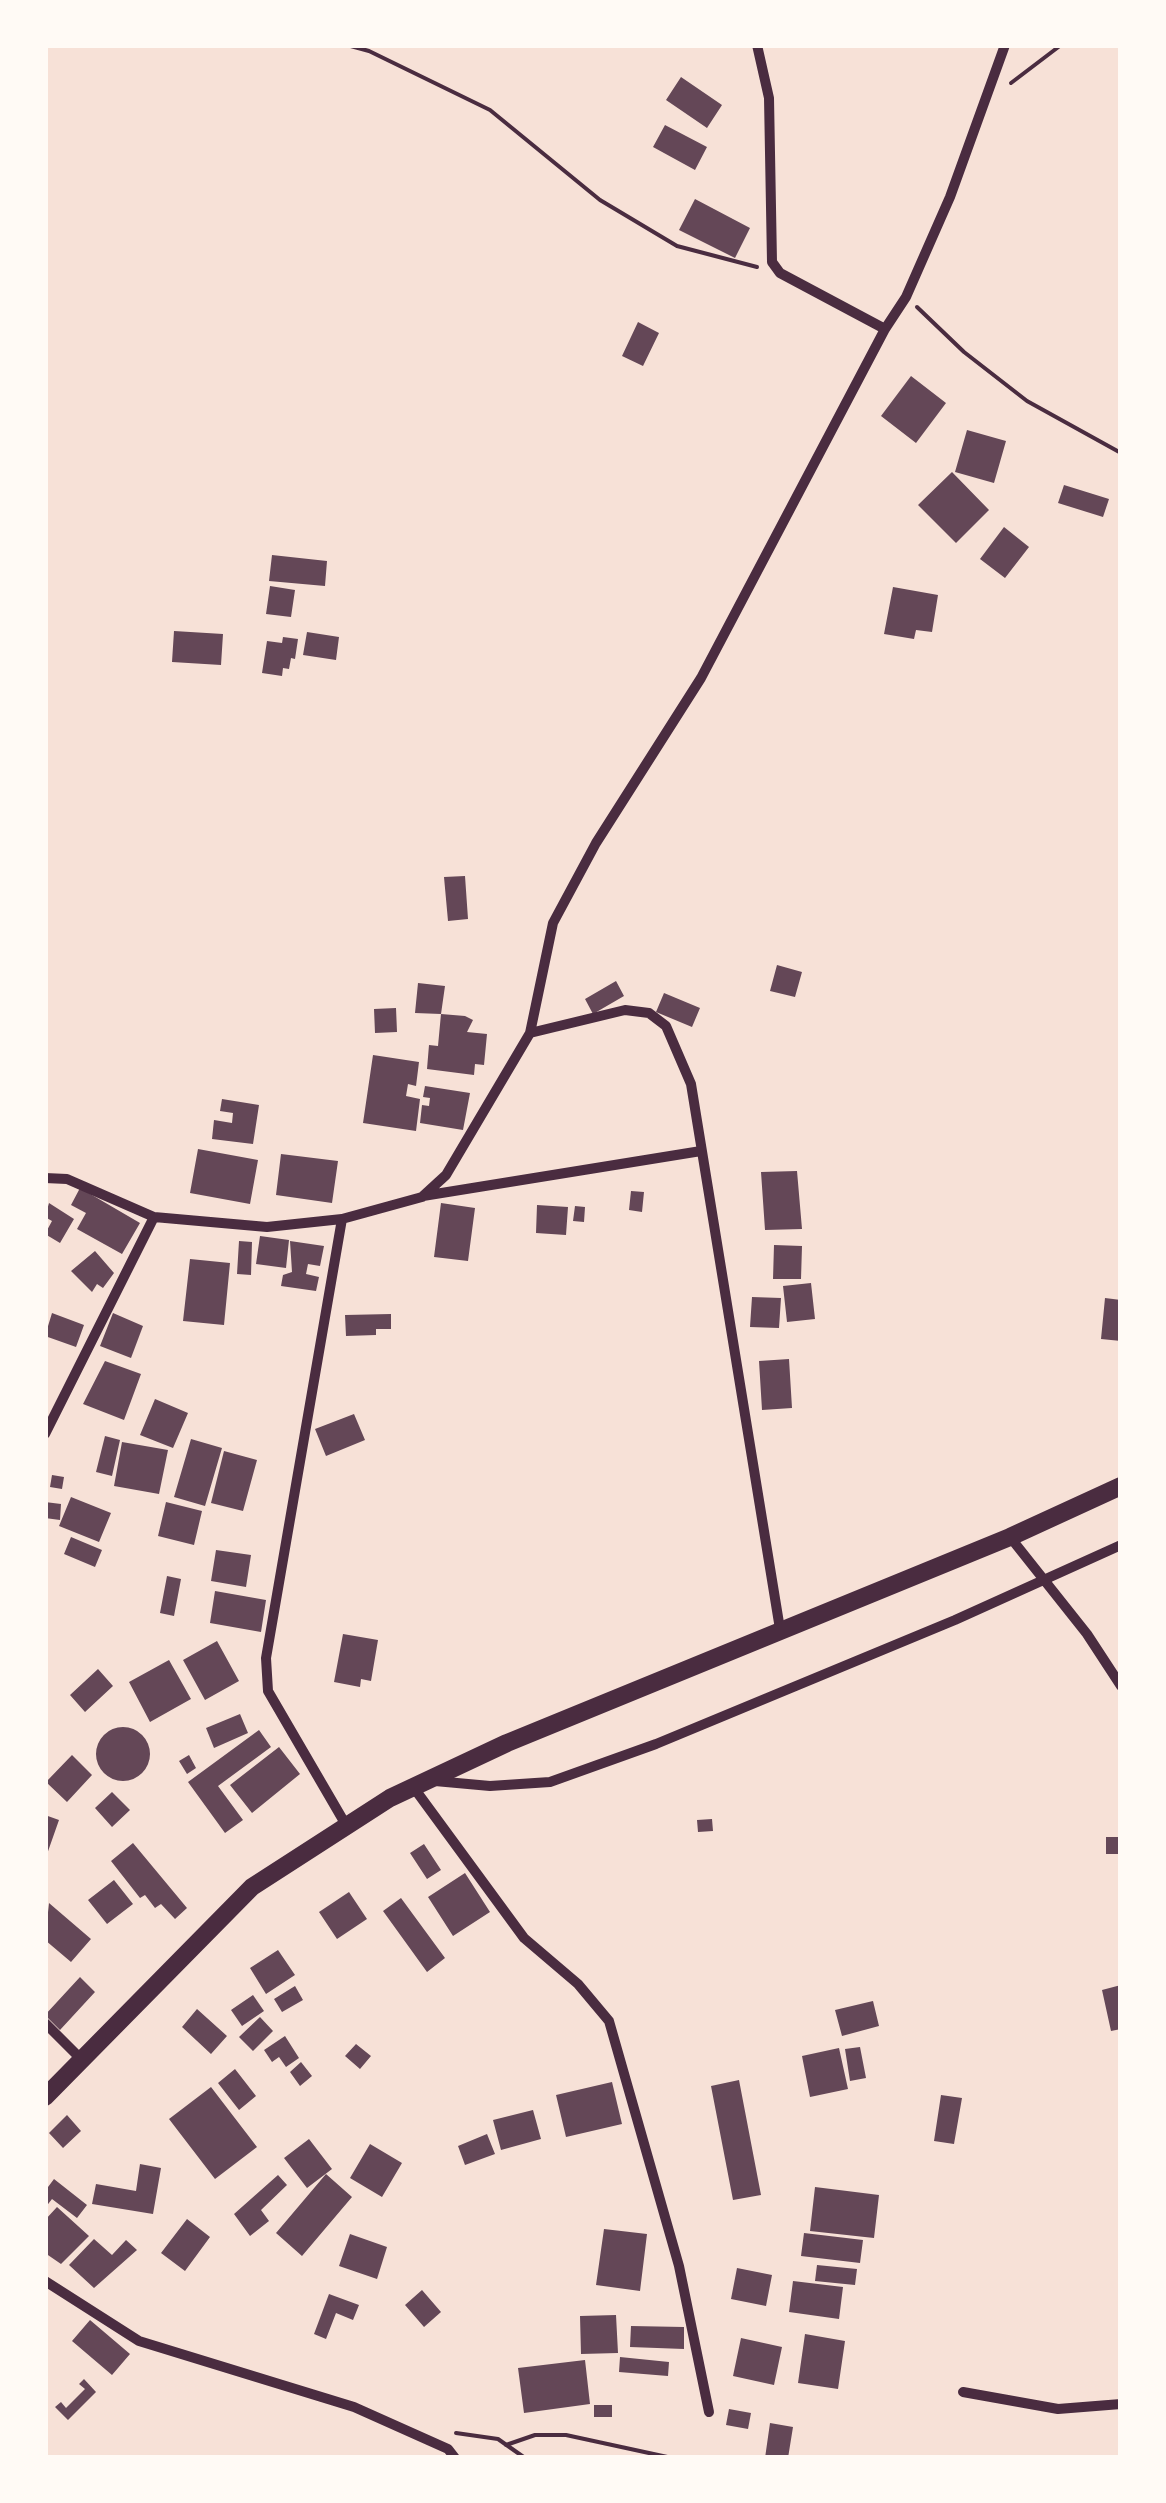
<!DOCTYPE html>
<style>
body{margin:0}
#map{position:relative;width:1166px;height:2503px;overflow:hidden;background:#f7e1d7;font-family:"Alegreya Sans",sans-serif}
canvas{display:block}
.frame{position:absolute;inset:0;border:48px solid #fffaf5;pointer-events:none}
</style>
<div id="map">
<canvas width="1166" height="2503"></canvas>
<div class="frame"></div>
</div>
<script>
const ctx = document.querySelector('canvas').getContext('2d');
ctx.lineJoin = 'round';
function paint(path, color) {
  ctx.fillStyle = color;
  ctx.fill(path, 'evenodd');
}
function shape(rows) {
  const path = new Path2D();
  for (const r of rows) {
    if (r.length === 3) {
      path.moveTo(r[0] + r[2], r[1]);
      path.arc(r[0], r[1], r[2], 0, 2 * Math.PI);
      continue;
    }
    path.moveTo(r[0], r[1]);
    for (let i = 2; i < r.length; i += 2) path.lineTo(r[i], r[i + 1]);
  }
  return path;
}
function strokePath(path, color, width, dash) {
  ctx.strokeStyle = color;
  ctx.lineWidth = width;
  ctx.lineCap = dash ? 'butt' : 'round';
  ctx.setLineDash(dash || []);
  ctx.stroke(path);
}
paint(shape([
 [681,77,722,105,707,128,666,100],
 [665,125,707,147,695,170,653,147],
 [695,199,750,228,735,258,679,230],
 [638,322,659,333,643,366,622,356],
 [911,376,946,403,916,443,881,416],
 [967,430,1006,441,994,483,955,472],
 [952,472,989,510,956,543,918,505],
 [1064,485,1109,499,1103,517,1058,503],
 [1004,527,1029,547,1005,578,980,559],
 [272,555,327,561,325,586,269,581],
 [270,586,295,590,291,617,266,614],
 [893,587,938,595,932,632,916,630,914,639,884,634],
 [174,631,223,634,221,665,172,662],
 [307,632,339,637,336,660,303,655],
 [283,637,298,639,295,659,291,658,289,669,283,668,282,676,262,673,267,641,282,643],
 [465,876,468,919,448,921,444,877],
 [777,965,802,972,795,997,770,991],
 [616,981,624,996,593,1014,585,999],
 [418,983,445,986,441,1014,415,1013],
 [664,993,700,1008,692,1027,656,1012],
 [396,1008,397,1032,375,1033,374,1009],
 [441,1014,465,1016,473,1020,467,1032,487,1034,484,1065,475,1064,474,1075,427,1069,429,1045,438,1046],
 [373,1055,419,1062,416,1086,408,1084,406,1096,420,1099,416,1131,363,1123],
 [425,1086,470,1093,463,1130,420,1123,422,1105,429,1106,430,1098,423,1097],
 [222,1099,259,1105,253,1144,212,1139,214,1120,232,1123,233,1113,220,1111],
 [198,1149,258,1160,250,1204,190,1193],
 [281,1154,338,1161,332,1203,276,1195],
 [797,1171,802,1229,765,1230,761,1172],
 [80,1188,140,1223,122,1254,77,1229,86,1213,71,1205],
 [631,1191,644,1192,642,1212,629,1210],
 [49,1203,74,1219,60,1243,45,1234,52,1221,45,1217],
 [441,1203,475,1208,468,1261,434,1257],
 [537,1205,568,1207,566,1235,536,1233],
 [575,1206,585,1207,584,1222,573,1221],
 [260,1236,289,1240,286,1268,256,1264],
 [239,1241,252,1242,251,1275,237,1274],
 [290,1241,324,1246,320,1266,308,1264,306,1274,319,1277,316,1291,281,1286,283,1275,292,1272],
 [774,1245,802,1246,801,1279,773,1279],
 [95,1251,114,1273,103,1288,97,1284,92,1292,71,1271],
 [190,1259,230,1263,224,1325,183,1321],
 [811,1283,815,1319,787,1322,783,1286],
 [752,1297,781,1298,779,1328,750,1327],
 [1105,1298,1121,1300,1121,1341,1101,1339],
 [52,1313,84,1325,76,1347,45,1336],
 [113,1313,143,1326,131,1358,100,1346],
 [391,1314,391,1329,376,1329,376,1335,346,1336,345,1315],
 [789,1359,792,1408,762,1410,759,1361],
 [105,1361,141,1374,124,1420,83,1404],
 [155,1399,188,1413,173,1448,140,1435],
 [354,1414,365,1440,326,1456,315,1429],
 [105,1436,120,1440,112,1476,96,1472],
 [191,1439,222,1448,205,1506,174,1497],
 [122,1442,168,1450,159,1494,114,1486],
 [224,1451,257,1460,243,1511,211,1503],
 [52,1475,64,1477,62,1489,50,1487],
 [71,1497,111,1513,99,1542,59,1526],
 [45,1502,61,1504,60,1520,45,1518],
 [166,1502,202,1511,194,1545,158,1536],
 [71,1537,102,1550,95,1567,64,1554],
 [216,1550,251,1555,246,1587,211,1581],
 [167,1576,181,1579,174,1616,160,1613],
 [215,1591,266,1600,261,1632,210,1623],
 [343,1634,378,1640,371,1681,361,1679,360,1687,334,1682],
 [217,1641,239,1681,205,1700,183,1660],
 [169,1660,191,1699,150,1722,129,1682],
 [98,1669,113,1686,85,1712,70,1695],
 [240,1714,248,1733,214,1748,206,1728],
 [123,1754,27],
 [259,1730,271,1747,218,1786,243,1820,225,1833,188,1782],
 [279,1747,300,1774,252,1813,230,1785],
 [72,1755,92,1775,67,1802,46,1782],
 [189,1755,196,1768,187,1774,179,1761],
 [112,1792,130,1810,112,1827,95,1808],
 [45,1815,59,1820,46,1857,45,1857],
 [712,1819,713,1831,698,1832,697,1820],
 [1106,1837,1121,1837,1121,1854,1106,1854],
 [133,1843,187,1908,175,1919,161,1904,155,1908,145,1895,140,1898,111,1861],
 [424,1844,441,1870,427,1879,410,1853],
 [465,1873,490,1912,453,1936,428,1897],
 [114,1880,133,1904,107,1924,88,1900],
 [349,1892,367,1919,337,1939,319,1912],
 [401,1898,445,1958,427,1972,383,1911],
 [49,1903,91,1939,71,1962,45,1940],
 [278,1950,295,1975,266,1994,250,1968],
 [80,1977,95,1992,60,2030,45,2015],
 [1121,1985,1121,2029,1111,2031,1102,1990],
 [295,1986,303,2000,282,2012,274,1999],
 [253,1995,264,2011,242,2026,231,2010],
 [873,2001,879,2026,842,2036,835,2010],
 [197,2009,227,2036,211,2054,182,2027],
 [260,2017,273,2031,253,2051,239,2037],
 [285,2036,299,2058,286,2067,279,2057,272,2062,264,2050],
 [356,2044,371,2056,360,2069,345,2056],
 [860,2047,866,2078,850,2081,845,2049],
 [839,2048,848,2089,810,2097,802,2056],
 [301,2062,312,2076,300,2086,290,2072],
 [235,2069,256,2096,239,2110,218,2083],
 [739,2080,761,2195,733,2200,711,2086],
 [612,2082,622,2124,566,2137,556,2095],
 [211,2087,257,2147,215,2179,169,2119],
 [941,2095,962,2098,954,2144,934,2141],
 [533,2110,541,2139,501,2150,493,2120],
 [67,2115,81,2131,63,2148,49,2133],
 [487,2134,495,2154,465,2165,458,2146],
 [309,2139,332,2169,307,2188,284,2158],
 [370,2144,402,2163,382,2197,350,2178],
 [140,2164,161,2168,153,2214,92,2204,96,2184,136,2191],
 [326,2174,352,2197,302,2256,276,2233],
 [278,2175,287,2185,261,2210,269,2221,250,2236,234,2214],
 [54,2179,87,2205,77,2218,52,2199,45,2208,45,2191],
 [815,2187,879,2195,874,2238,810,2231],
 [57,2207,89,2236,61,2264,45,2253,45,2220],
 [187,2219,210,2237,185,2271,161,2253],
 [604,2229,647,2234,640,2291,596,2285],
 [804,2233,863,2240,860,2263,801,2256],
 [350,2234,387,2247,377,2279,339,2266],
 [94,2239,112,2255,126,2240,137,2250,94,2288,69,2265],
 [817,2265,857,2269,855,2285,815,2281],
 [737,2268,772,2275,766,2306,731,2299],
 [793,2281,843,2287,839,2319,789,2312],
 [422,2290,441,2312,424,2327,405,2305],
 [329,2294,359,2305,353,2320,336,2313,326,2339,314,2334],
 [616,2315,618,2353,581,2354,580,2316],
 [90,2320,130,2354,112,2375,72,2341],
 [631,2326,684,2327,684,2349,630,2347],
 [805,2334,845,2341,838,2389,798,2383],
 [741,2338,782,2347,774,2385,733,2376],
 [620,2357,669,2362,668,2376,619,2372],
 [585,2360,590,2404,524,2413,518,2368],
 [84,2379,96,2392,68,2420,55,2407,61,2402,66,2408,85,2389,79,2384],
 [594,2405,612,2405,612,2417,594,2417],
 [729,2409,751,2413,748,2429,726,2425],
 [770,2423,793,2427,788,2458,765,2458]
]), '#644757');
strokePath(shape([
 [347,45,369,51,490,110,600,200,677,246,757,267],
 [1011,83,1061,45],
 [917,307,964,352,1027,401,1121,453],
 [456,2433,498,2439,525,2458],
 [506,2445,535,2435,566,2435,672,2458]
]), '#4a2c40', 4);
strokePath(shape([
 [757,45,769,98,772,262,780,273,885,329],
 [530,1033,625,1010,649,1013,666,1026,691,1084,780,1629],
 [45,1178,67,1179,154,1217,267,1227,342,1219,422,1197,446,1175,530,1033,553,923,596,843,701,678,885,329,906,297,950,197,1005,45],
 [423,1196,701,1151],
 [342,1219,266,1658,268,1691,346,1825],
 [45,1434,154,1217],
 [1010,1537,1087,1634,1121,1686],
 [435,1781,490,1786,550,1782,656,1744,955,1620,1121,1545],
 [414,1788,524,1938,578,1984,609,2021,679,2266,709,2412],
 [45,2023,81,2059],
 [45,2281,139,2341,354,2407,448,2449,455,2458],
 [963,2392,1058,2409,1121,2404]
]), '#4a2c40', 10);
strokePath(shape([
 [45,2097,252,1887,390,1798,507,1743,1010,1537,1121,1486]
]), '#4a2c40', 18);
</script>
